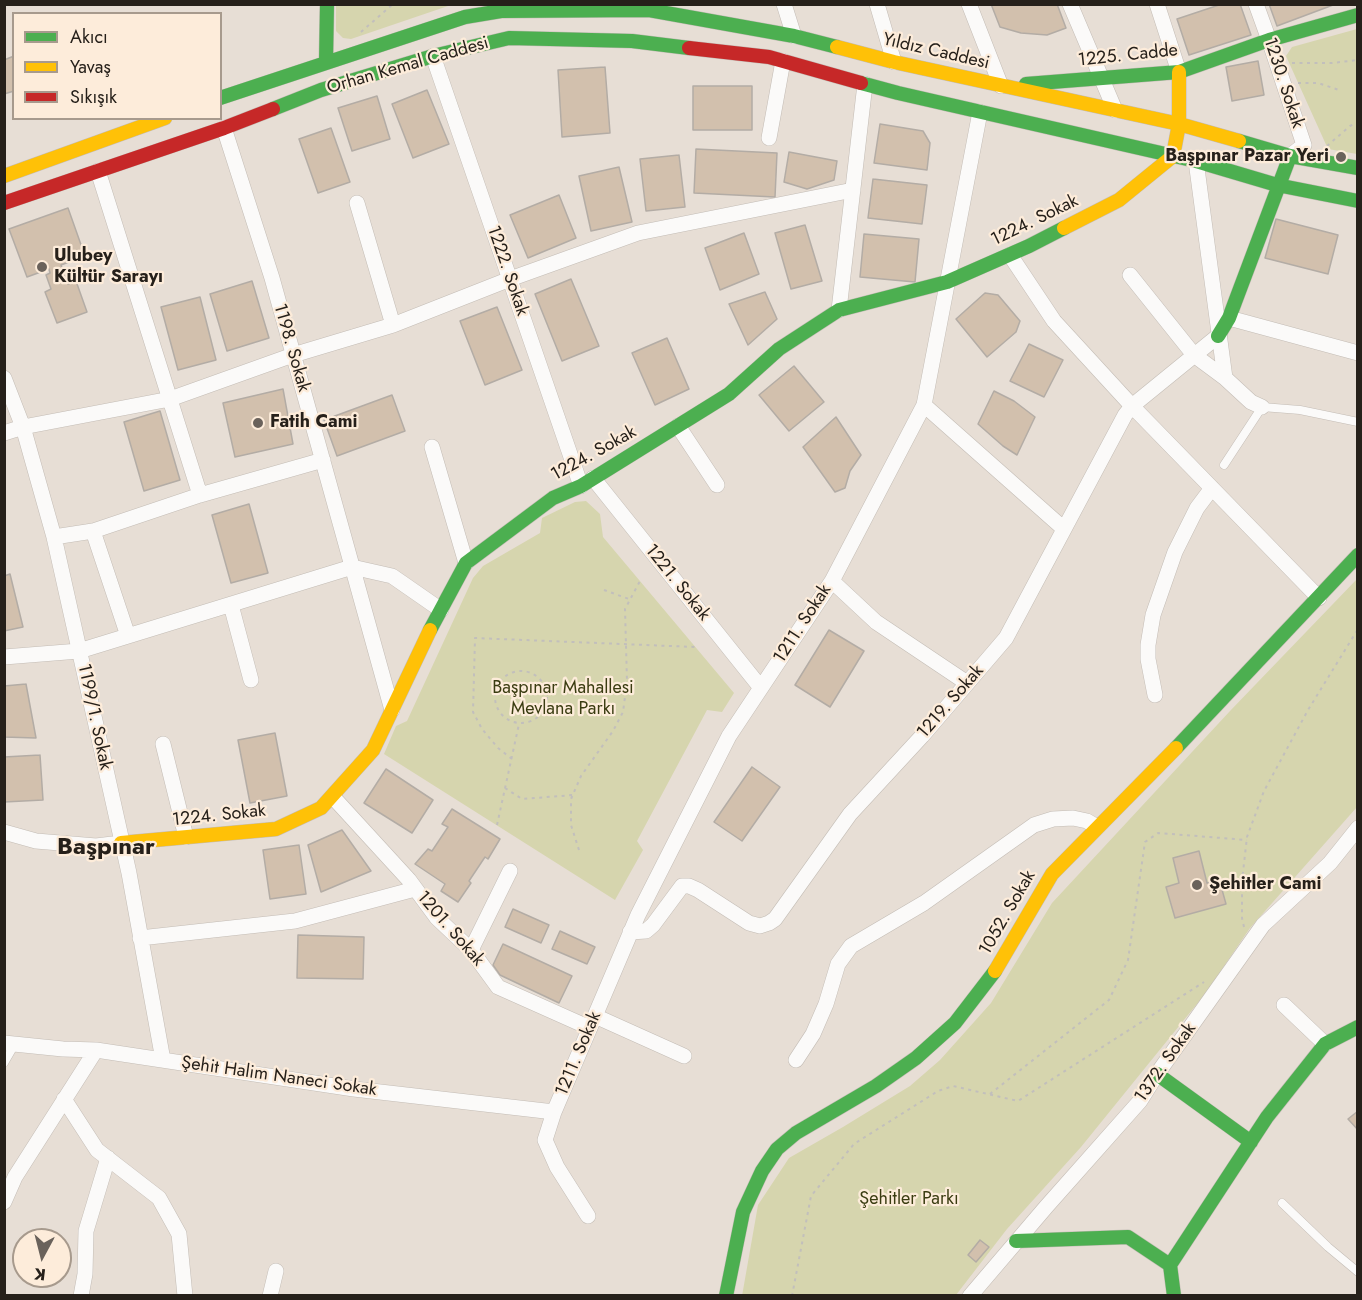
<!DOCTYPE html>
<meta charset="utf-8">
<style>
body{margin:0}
#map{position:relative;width:1362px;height:1300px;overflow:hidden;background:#e7ded5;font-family:Jost,sans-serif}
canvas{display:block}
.frame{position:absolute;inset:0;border:6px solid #26201a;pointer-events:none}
.legend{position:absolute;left:12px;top:12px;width:210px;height:108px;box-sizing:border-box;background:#fdecda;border:2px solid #a79a8d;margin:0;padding:8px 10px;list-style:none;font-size:18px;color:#26201a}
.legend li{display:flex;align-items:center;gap:12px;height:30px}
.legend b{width:30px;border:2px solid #a79a8d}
.north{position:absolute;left:12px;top:1228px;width:60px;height:60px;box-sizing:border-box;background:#fdecda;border:2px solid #a79a8d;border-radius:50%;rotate:187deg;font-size:16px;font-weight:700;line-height:24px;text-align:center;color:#26201a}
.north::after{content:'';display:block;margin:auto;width:21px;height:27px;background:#6a625b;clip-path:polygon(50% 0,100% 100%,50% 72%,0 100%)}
</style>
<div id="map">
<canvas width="1362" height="1300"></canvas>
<div class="frame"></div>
<ul class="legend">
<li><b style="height:8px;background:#4caf50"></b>Akıcı</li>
<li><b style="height:8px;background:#ffc107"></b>Yavaş</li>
<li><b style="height:8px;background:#c62828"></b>Sıkışık</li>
</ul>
<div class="north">K</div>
</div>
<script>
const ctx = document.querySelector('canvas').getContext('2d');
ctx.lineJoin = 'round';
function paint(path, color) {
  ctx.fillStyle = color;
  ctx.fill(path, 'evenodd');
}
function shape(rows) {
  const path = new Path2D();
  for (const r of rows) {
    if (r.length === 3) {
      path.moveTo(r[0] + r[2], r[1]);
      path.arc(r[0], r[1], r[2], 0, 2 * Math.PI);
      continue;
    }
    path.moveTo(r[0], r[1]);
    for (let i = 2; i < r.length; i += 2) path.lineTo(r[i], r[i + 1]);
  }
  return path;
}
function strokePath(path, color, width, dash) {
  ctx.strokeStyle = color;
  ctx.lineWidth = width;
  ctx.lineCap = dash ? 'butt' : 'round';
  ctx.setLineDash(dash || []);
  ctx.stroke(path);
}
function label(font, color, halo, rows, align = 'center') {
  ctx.font = font + ' Jost,sans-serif';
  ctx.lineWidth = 4.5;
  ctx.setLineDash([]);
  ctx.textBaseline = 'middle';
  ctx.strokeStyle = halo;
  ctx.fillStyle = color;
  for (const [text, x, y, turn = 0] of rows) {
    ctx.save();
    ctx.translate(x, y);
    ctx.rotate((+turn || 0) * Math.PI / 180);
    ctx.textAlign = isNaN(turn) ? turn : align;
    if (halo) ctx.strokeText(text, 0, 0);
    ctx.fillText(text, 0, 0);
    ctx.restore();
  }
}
paint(shape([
 [336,5,451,5,351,39,343,38,336,31],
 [1357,29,1358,29,1357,154,1328,149,1286,56,1292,47],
 [586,501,600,514,603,537,734,693,722,712,707,710,637,841,643,850,615,900,384,754,396,726,407,721,473,578,483,566,540,533,542,518,575,502],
 [1357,579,1357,807,1250,928,1205,994,1081,1147,1007,1229,956,1295,742,1296,758,1205,789,1158,843,1127,910,1086,940,1060,991,1003,1052,903,1230,711]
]), '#d6d5ae');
const building = shape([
 [991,4,1057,4,1066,28,1047,35,1021,33,1000,27,991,4],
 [1222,4,1240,4,1251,35,1189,55,1177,19,1222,4],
 [1269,4,1333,4,1333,5,1277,26,1269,4],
 [14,56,14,91,4,94,4,60,14,56],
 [1258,61,1264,95,1232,101,1226,67,1258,61],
 [605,67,610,133,562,137,558,70,605,67],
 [693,86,752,86,752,130,693,130,693,86],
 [427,90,449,144,413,158,392,104,427,90],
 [377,96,390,139,352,151,338,108,377,96],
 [880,124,923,131,930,143,927,170,874,163,880,124],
 [331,128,350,182,318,193,299,139,331,128],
 [696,149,777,153,775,197,694,193,696,149],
 [789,152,837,161,834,180,807,189,784,182,789,152],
 [679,155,685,207,646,211,640,159,679,155],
 [619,167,632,222,591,231,579,176,619,167],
 [873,179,927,185,922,224,868,218,873,179],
 [559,195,576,238,528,258,510,215,559,195],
 [68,208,85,256,61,265,68,284,76,281,87,312,57,323,45,292,51,289,46,275,50,273,49,269,27,277,9,229,68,208],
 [1276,219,1338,235,1328,274,1265,258,1276,219],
 [805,225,822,281,791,289,775,233,805,225],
 [744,233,759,274,720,290,705,248,744,233],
 [864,234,919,239,915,282,860,277,864,234],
 [571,279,599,346,562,361,535,294,571,279],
 [252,281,269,338,227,351,210,294,252,281],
 [765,292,777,319,748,345,729,304,765,292],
 [985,293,998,295,1020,321,1016,332,987,357,956,319,985,293],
 [200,297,216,360,178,370,161,307,200,297],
 [497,307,522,370,485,385,460,321,497,307],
 [667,338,689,389,655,405,632,353,667,338],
 [1029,344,1063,360,1044,397,1010,381,1029,344],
 [794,366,824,402,789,431,759,395,794,366],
 [283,389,293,444,235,457,223,403,283,389],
 [994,391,1014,401,1035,417,1017,455,1003,446,978,424,994,391],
 [392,395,405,431,337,456,324,420,392,395],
 [160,411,180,480,144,491,124,422,160,411],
 [836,417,861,455,850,471,845,488,835,492,803,447,836,417],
 [249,504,268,573,231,583,212,515,249,504],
 [10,574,23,627,4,631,4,576,10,574],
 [829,630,864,651,830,707,795,685,829,630],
 [26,684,36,738,4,737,4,686,26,684],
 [275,733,287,796,250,803,238,740,275,733],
 [40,755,43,800,4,802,4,757,40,755],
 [752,767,780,787,742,841,714,822,752,767],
 [386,769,433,800,412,833,364,803,386,769],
 [452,809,500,839,488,859,485,857,469,881,471,883,458,902,441,891,445,884,415,864,428,849,432,851,448,827,442,824,452,809],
 [342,830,371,871,321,892,308,845,342,830],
 [299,845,306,894,270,899,263,850,299,845],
 [1199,851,1207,883,1219,879,1226,904,1175,918,1166,887,1179,883,1173,858,1199,851],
 [513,909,549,925,541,943,505,927,513,909],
 [560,931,595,947,587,964,552,949,560,931],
 [298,935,364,937,363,979,297,978,298,935],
 [503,944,572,976,559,1003,500,975,493,965,503,944],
 [1358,1111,1358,1130,1348,1119,1358,1111],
 [980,1240,989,1247,976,1262,968,1255,980,1240]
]);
paint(building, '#d2c0ad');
strokePath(building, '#b3aca5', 1.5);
const lane = shape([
 [1224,465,1262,407,1300,410,1358,422],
 [4,1063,15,1044],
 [1282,1203,1328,1247,1358,1272]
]);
const street = shape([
 [784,4,794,36],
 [877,4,894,62],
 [969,4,1001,86],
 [1070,4,1115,110],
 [1157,4,1179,72],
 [1256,4,1269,40,1304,145,1290,156],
 [433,56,581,486],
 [224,128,272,278,392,710],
 [769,138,783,61],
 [1196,161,1225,378],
 [98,171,200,495],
 [357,203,393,325],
 [1010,255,1054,321,1132,406,1319,598],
 [1130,275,1194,355,1225,378,1251,402,1262,407],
 [839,310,865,84],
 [1229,318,1358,353],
 [4,378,23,427,54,537,129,873,163,1060],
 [924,405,1064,529],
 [678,426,717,485],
 [4,433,23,427,170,399,293,355,393,325,510,279,638,233,853,190],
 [432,447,466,563],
 [593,478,761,688],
 [93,531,128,636],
 [54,537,93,531,200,495,323,460],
 [832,581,876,622,967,683],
 [231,605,251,680],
 [4,657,79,651,352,567,392,576,441,610],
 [1155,695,1148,659,1148,645,1153,615,1175,552,1197,508,1212,488],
 [163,744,186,837],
 [333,797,409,880,437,918,471,950,498,987,590,1028],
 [4,832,36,841,96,846,121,843],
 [630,932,646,931,653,925,682,886,689,886,698,890,749,923,760,926,769,923,775,919,850,814,922,736,1006,638,1125,415,1132,406,1218,336],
 [140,938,295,921,415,889],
 [471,950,510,871],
 [1284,1005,1325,1044],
 [595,1016,684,1056],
 [4,1043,63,1049,96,1050,354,1089,554,1112],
 [796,1060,813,1034,826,1004,838,964,851,946,924,903,1034,825,1053,819,1073,818,1087,821,1097,827],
 [64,1099,97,1150,159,1198,179,1234,185,1296],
 [4,1202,15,1177,96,1050],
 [588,1216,557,1167,545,1140,554,1112,638,915,729,736,832,581,924,405,980,112],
 [81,1296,85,1274,86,1231,108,1158],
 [270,1296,276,1271],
 [970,1296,1046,1207,1140,1101,1157,1074,1263,925,1330,863,1358,828]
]);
const fast = shape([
 [326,62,327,4],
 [861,83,898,93,1196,161,1277,185,1358,201],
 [1026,84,1179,72,1269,40,1358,15],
 [220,98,465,17,501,11,649,10,794,36,837,47],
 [273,109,321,90,433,56,509,38,632,41,689,48],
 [1239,141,1290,156,1358,168],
 [1218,336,1229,318,1290,156],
 [430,630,466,563,553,498,581,486,729,394,779,349,839,310,947,282,1029,246,1064,228],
 [1176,748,1358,555],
 [1157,1074,1251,1142],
 [1016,1241,1128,1237,1170,1265,1174,1296],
 [1170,1265,1267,1117,1325,1044,1358,1027],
 [726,1296,743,1212,762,1171,777,1149,796,1133,876,1086,916,1058,955,1023,995,971]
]);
const slow = shape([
 [837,47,894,62,1179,124,1239,141],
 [4,176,165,118],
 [1064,228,1119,200,1173,156,1179,124,1179,72],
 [121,843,276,829,321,808,373,750,430,630],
 [995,971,1052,874,1176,748]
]);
const jam = shape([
 [689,48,769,57,861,83],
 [4,203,224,128,273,109]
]);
strokePath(lane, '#c3bcb5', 9);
strokePath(street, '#c3bcb5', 16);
strokePath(fast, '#c3bcb5', 15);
strokePath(slow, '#c3bcb5', 15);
strokePath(jam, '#c3bcb5', 15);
strokePath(shape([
 [361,32,393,4],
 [1292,63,1332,63,1358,60],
 [1298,83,1318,83,1339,90],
 [1327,146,1350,126,1358,122],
 [604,590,629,599],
 [521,697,26],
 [512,759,498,748,482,729,473,712,475,638,695,647],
 [505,788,522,799,573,795],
 [497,825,519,724],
 [579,850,571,825,571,799,581,776,613,731,623,712,627,682,625,609,640,581],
 [1244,927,1242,918,1242,881,1247,837,1264,791,1308,710,1358,629],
 [990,1094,1109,1000,1128,960,1145,842,1158,833,1247,840],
 [792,1296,811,1196,854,1144,938,1091,953,1086,1018,1101,1204,982]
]), '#c2bfbc', 2, [3, 4.5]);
strokePath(lane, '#fbfaf9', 8);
strokePath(street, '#fbfaf9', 15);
strokePath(fast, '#4caf50', 14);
strokePath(slow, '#ffc107', 14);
strokePath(jam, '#c62828', 14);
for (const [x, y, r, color] of [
 [1341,157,6,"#6a625b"],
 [42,267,6,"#6a625b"],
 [258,423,6,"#6a625b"],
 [1197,885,6,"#6a625b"]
]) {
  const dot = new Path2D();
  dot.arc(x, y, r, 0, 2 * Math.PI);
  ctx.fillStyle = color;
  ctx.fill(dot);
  strokePath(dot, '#fdecda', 2);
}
label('18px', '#26201a', '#fdecda', [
 ["Yıldız Caddesi",936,52,13],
 ["1225. Cadde",1128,56,-6],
 ["Orhan Kemal Caddesi",408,66,-16],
 ["1230. Sokak",1283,83,72],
 ["1224. Sokak",1035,221,-26],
 ["1222. Sokak",507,271,71],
 ["1198. Sokak",291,348,74],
 ["1224. Sokak",594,454,-29],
 ["1221. Sokak",677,583,51],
 ["1211. Sokak",803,624,-57],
 ["1219. Sokak",951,702,-49],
 ["1199/1. Sokak",94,717,78],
 ["1224. Sokak",219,816,-6],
 ["1052. Sokak",1008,913,-60],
 ["1201. Sokak",450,929,49],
 ["1211. Sokak",579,1054,-67],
 ["1372. Sokak",1166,1063,-55],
 ["Şehit Halim Naneci Sokak",279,1077,8]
]);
label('bold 18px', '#26201a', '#fdecda', [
 ["Başpınar Pazar Yeri",1329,157,"right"],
 ["Ulubey",54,257],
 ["Kültür Sarayı",54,278],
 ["Fatih Cami",270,423],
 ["Şehitler Cami",1209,885]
], 'left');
label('18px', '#3a3c11', '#fdecda', [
 ["Başpınar Mahallesi",563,689],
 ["Mevlana Parkı",563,710],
 ["Şehitler Parkı",909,1200]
]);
label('bold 24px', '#26201a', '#fdecda', [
 ["Başpınar",106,848]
]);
</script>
